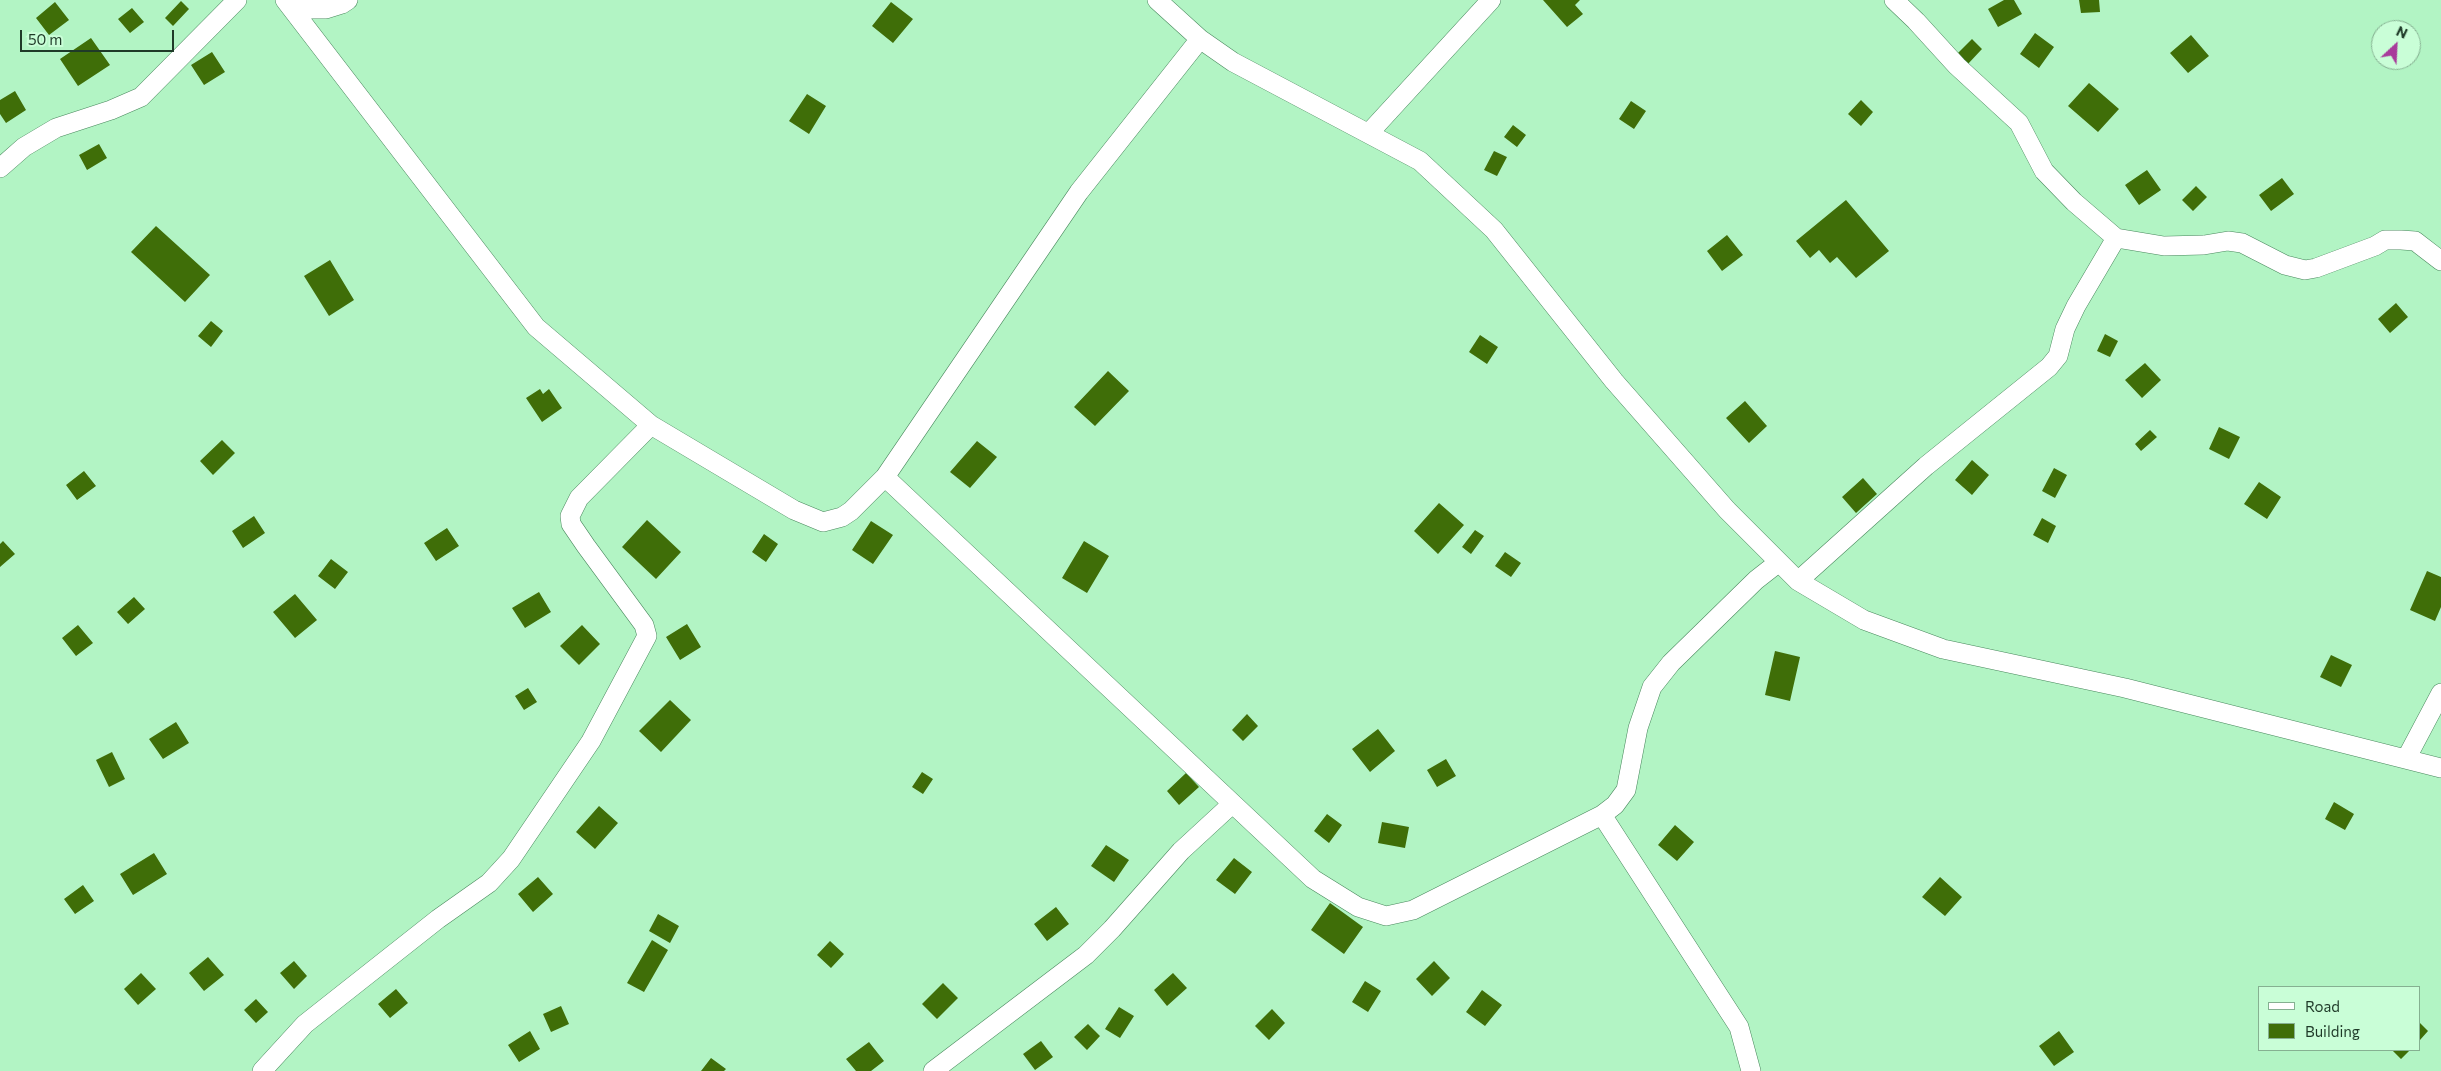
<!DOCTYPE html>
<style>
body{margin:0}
#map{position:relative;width:2441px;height:1071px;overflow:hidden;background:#b2f4c4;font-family:Commissioner,sans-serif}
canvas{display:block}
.legend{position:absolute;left:2258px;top:986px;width:162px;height:65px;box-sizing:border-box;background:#c9fed7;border:1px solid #85b091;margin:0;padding:6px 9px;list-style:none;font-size:15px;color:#1f3a28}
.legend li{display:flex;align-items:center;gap:10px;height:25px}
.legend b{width:25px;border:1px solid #85b091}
.north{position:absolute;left:2371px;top:20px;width:50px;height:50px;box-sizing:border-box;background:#c9fed7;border:1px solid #85b091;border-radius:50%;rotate:25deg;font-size:14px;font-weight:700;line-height:20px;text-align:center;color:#1f3a28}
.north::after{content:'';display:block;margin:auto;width:18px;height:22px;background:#a83b9b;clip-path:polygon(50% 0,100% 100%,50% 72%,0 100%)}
.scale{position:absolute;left:20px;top:30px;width:154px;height:22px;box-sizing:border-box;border:2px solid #1f3a28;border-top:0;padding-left:6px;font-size:15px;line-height:18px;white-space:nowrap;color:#1f3a28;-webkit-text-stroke:4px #c9fed7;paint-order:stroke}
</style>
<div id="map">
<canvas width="2441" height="1071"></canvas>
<ul class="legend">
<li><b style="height:6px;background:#fff"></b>Road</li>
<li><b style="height:14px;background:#3f6e08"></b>Building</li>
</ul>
<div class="north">N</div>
<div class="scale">50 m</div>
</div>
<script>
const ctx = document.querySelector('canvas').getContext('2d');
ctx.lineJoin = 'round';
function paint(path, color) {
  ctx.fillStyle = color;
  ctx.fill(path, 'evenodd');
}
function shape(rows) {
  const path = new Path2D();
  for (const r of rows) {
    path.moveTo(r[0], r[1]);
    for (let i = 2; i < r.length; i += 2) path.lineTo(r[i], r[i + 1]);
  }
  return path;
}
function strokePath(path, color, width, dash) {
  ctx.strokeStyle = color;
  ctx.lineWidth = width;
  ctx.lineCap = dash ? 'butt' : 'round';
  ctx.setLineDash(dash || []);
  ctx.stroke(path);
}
paint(shape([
 [1543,0,1580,0,1575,5,1583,14,1567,27],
 [2004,0,2014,0,2022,14,1998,27,1988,9],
 [2079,0,2099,0,2100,12,2081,13],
 [181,1,189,9,173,26,165,18],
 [55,2,69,20,49,35,36,18],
 [891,2,913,19,893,43,872,26],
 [132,8,144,22,130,33,118,19],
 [2035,33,2054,47,2039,68,2020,54],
 [2191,35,2209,56,2188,73,2170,53],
 [91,38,110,65,78,86,60,59],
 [1972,39,1982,49,1967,65,1956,55],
 [212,52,225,72,204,85,191,65],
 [2089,83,2119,109,2098,132,2068,106],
 [15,91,26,110,6,123,0,114,0,100],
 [807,94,826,106,809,134,789,121],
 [1861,100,1873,112,1861,126,1848,114],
 [1631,101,1646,111,1634,129,1619,119],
 [1513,125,1526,135,1517,147,1504,137],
 [99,144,107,158,87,170,79,155],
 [1494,151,1507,157,1497,176,1484,170],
 [2147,170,2161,190,2139,205,2125,185],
 [2282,178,2294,194,2271,211,2259,195],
 [2196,186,2207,197,2193,211,2182,200],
 [1846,200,1889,251,1856,278,1837,257,1830,263,1819,250,1810,258,1796,241],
 [156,226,210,275,185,302,131,252],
 [1727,235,1743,255,1722,271,1707,251],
 [330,260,354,300,329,316,304,276],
 [2396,303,2408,317,2390,333,2378,319],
 [211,321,223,331,211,347,198,336],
 [2105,334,2118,341,2110,357,2097,351],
 [1480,335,1498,347,1487,364,1469,352],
 [2145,363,2161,380,2142,398,2125,380],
 [1108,371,1129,391,1095,426,1074,407],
 [540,389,543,394,549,389,562,408,542,422,526,398],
 [1745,401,1767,426,1749,443,1726,418],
 [2219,427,2240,437,2229,459,2209,449],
 [2150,430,2157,437,2141,451,2135,444],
 [222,440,235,453,213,475,200,461],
 [977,441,997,457,970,488,950,472],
 [1972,460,1989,475,1972,495,1955,480],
 [2054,468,2067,475,2055,498,2042,491],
 [84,471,96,486,77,500,66,485],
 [1863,478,1877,494,1856,513,1842,497],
 [2259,482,2281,497,2267,519,2244,504],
 [1439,503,1464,525,1438,554,1414,531],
 [254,516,265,533,243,548,232,531],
 [2042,518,2056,526,2048,543,2033,535],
 [647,520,681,552,656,579,622,547],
 [871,521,893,535,873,564,852,550],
 [447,528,459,546,436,561,424,543],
 [1475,530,1484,536,1471,554,1462,547],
 [764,534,778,544,766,562,752,552],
 [3,541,15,554,0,567,0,544],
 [1084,541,1109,556,1087,593,1062,578],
 [1505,552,1521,563,1511,577,1495,566],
 [331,559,348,572,335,589,318,576],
 [2427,571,2441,577,2441,607,2435,621,2410,610],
 [539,592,551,612,525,628,512,608],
 [295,594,317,620,295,638,273,612],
 [134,597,145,609,128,624,117,612],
 [687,624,701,647,680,660,666,637],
 [78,625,93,643,76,656,62,638],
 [582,625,600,644,579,665,560,646],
 [1775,651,1800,657,1790,701,1765,695],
 [2331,655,2352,665,2341,687,2320,677],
 [528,688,537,702,524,710,515,696],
 [670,700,691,720,661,752,639,731],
 [1247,714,1258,726,1243,741,1232,730],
 [176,722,189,743,163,759,149,739],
 [1378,729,1395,751,1370,772,1352,749],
 [112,752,125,779,109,787,96,760],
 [1446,759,1456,776,1437,787,1427,770],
 [922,772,933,779,923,794,912,787],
 [1186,773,1199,787,1179,805,1167,791],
 [2334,802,2354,814,2345,830,2325,819],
 [599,806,618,823,595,849,576,832],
 [1327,814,1342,825,1329,843,1314,831],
 [1382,822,1409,827,1405,848,1378,843],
 [1675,825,1694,842,1677,861,1658,845],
 [1106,845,1129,860,1114,882,1091,866],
 [154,853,167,874,133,895,120,874],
 [1234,858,1252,872,1235,894,1216,880],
 [538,877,553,894,533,912,518,894],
 [1940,877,1962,897,1945,916,1922,897],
 [83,885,94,901,75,914,64,899],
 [1330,903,1363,927,1344,954,1311,930],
 [1056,907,1069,924,1047,941,1034,924],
 [658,914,679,926,670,943,649,931],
 [652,940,668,950,644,992,627,983],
 [830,941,844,954,831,968,817,955],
 [208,957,224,975,204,991,189,973],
 [294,961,307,976,294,989,280,973],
 [1434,961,1450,978,1432,996,1416,979],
 [141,973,156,989,138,1005,124,989],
 [1173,973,1187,988,1167,1006,1154,990],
 [1365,981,1381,991,1368,1012,1352,1002],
 [943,983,958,998,937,1019,922,1004],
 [396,989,408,1003,390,1018,378,1004],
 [1482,990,1502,1005,1485,1026,1466,1012],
 [256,999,268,1012,256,1023,244,1010],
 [561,1006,569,1024,551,1032,543,1014],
 [1119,1007,1134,1016,1120,1038,1105,1029],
 [1272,1009,1285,1023,1269,1040,1255,1026],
 [2420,1023,2428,1031,2420,1040],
 [1088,1024,1100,1036,1087,1050,1074,1037],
 [530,1031,540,1049,519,1062,508,1045],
 [2059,1031,2074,1052,2054,1066,2039,1046],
 [1041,1041,1053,1057,1035,1070,1023,1054],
 [869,1042,884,1061,871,1071,856,1071,846,1059],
 [2392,1050,2410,1050,2401,1059],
 [711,1058,726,1069,724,1071,701,1071]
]), '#3f6e08');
const minor = shape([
 [285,0,536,327,651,425,794,510,823,522,842,517,851,511,885,477],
 [286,0,308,9,326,9,342,4,348,0],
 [1157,0,1200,39,1233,62,1420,161,1494,230,1614,381,1727,510,1798,581,1864,620,1943,649,2125,688,2441,768],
 [1200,39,1079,192,885,477,1313,879,1358,907,1386,916,1413,910,1602,815,1615,805,1626,790,1638,728,1652,687,1671,663,1756,580,1779,562],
 [1369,133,1491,0],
 [0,168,24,147,56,128,111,110,141,97,237,0],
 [2116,238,2164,246,2204,245,2228,241,2242,243,2285,265,2305,270,2316,268,2375,246,2385,240,2401,240,2415,241,2441,261],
 [1798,581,1926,466,2049,367,2058,356,2065,329,2076,306,2116,238,2074,202,2044,171,2019,123,1957,66,1916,21,1894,0],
 [2406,759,2441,693],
 [1602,815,1739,1027,1751,1071],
 [262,1071,305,1024,438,919,489,883,511,859,591,741,647,636,644,625,586,546,571,524,570,516,579,498,651,425],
 [933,1071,1086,955,1112,929,1181,851,1232,804]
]);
strokePath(minor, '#49885d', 20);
strokePath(minor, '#fff', 19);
</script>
